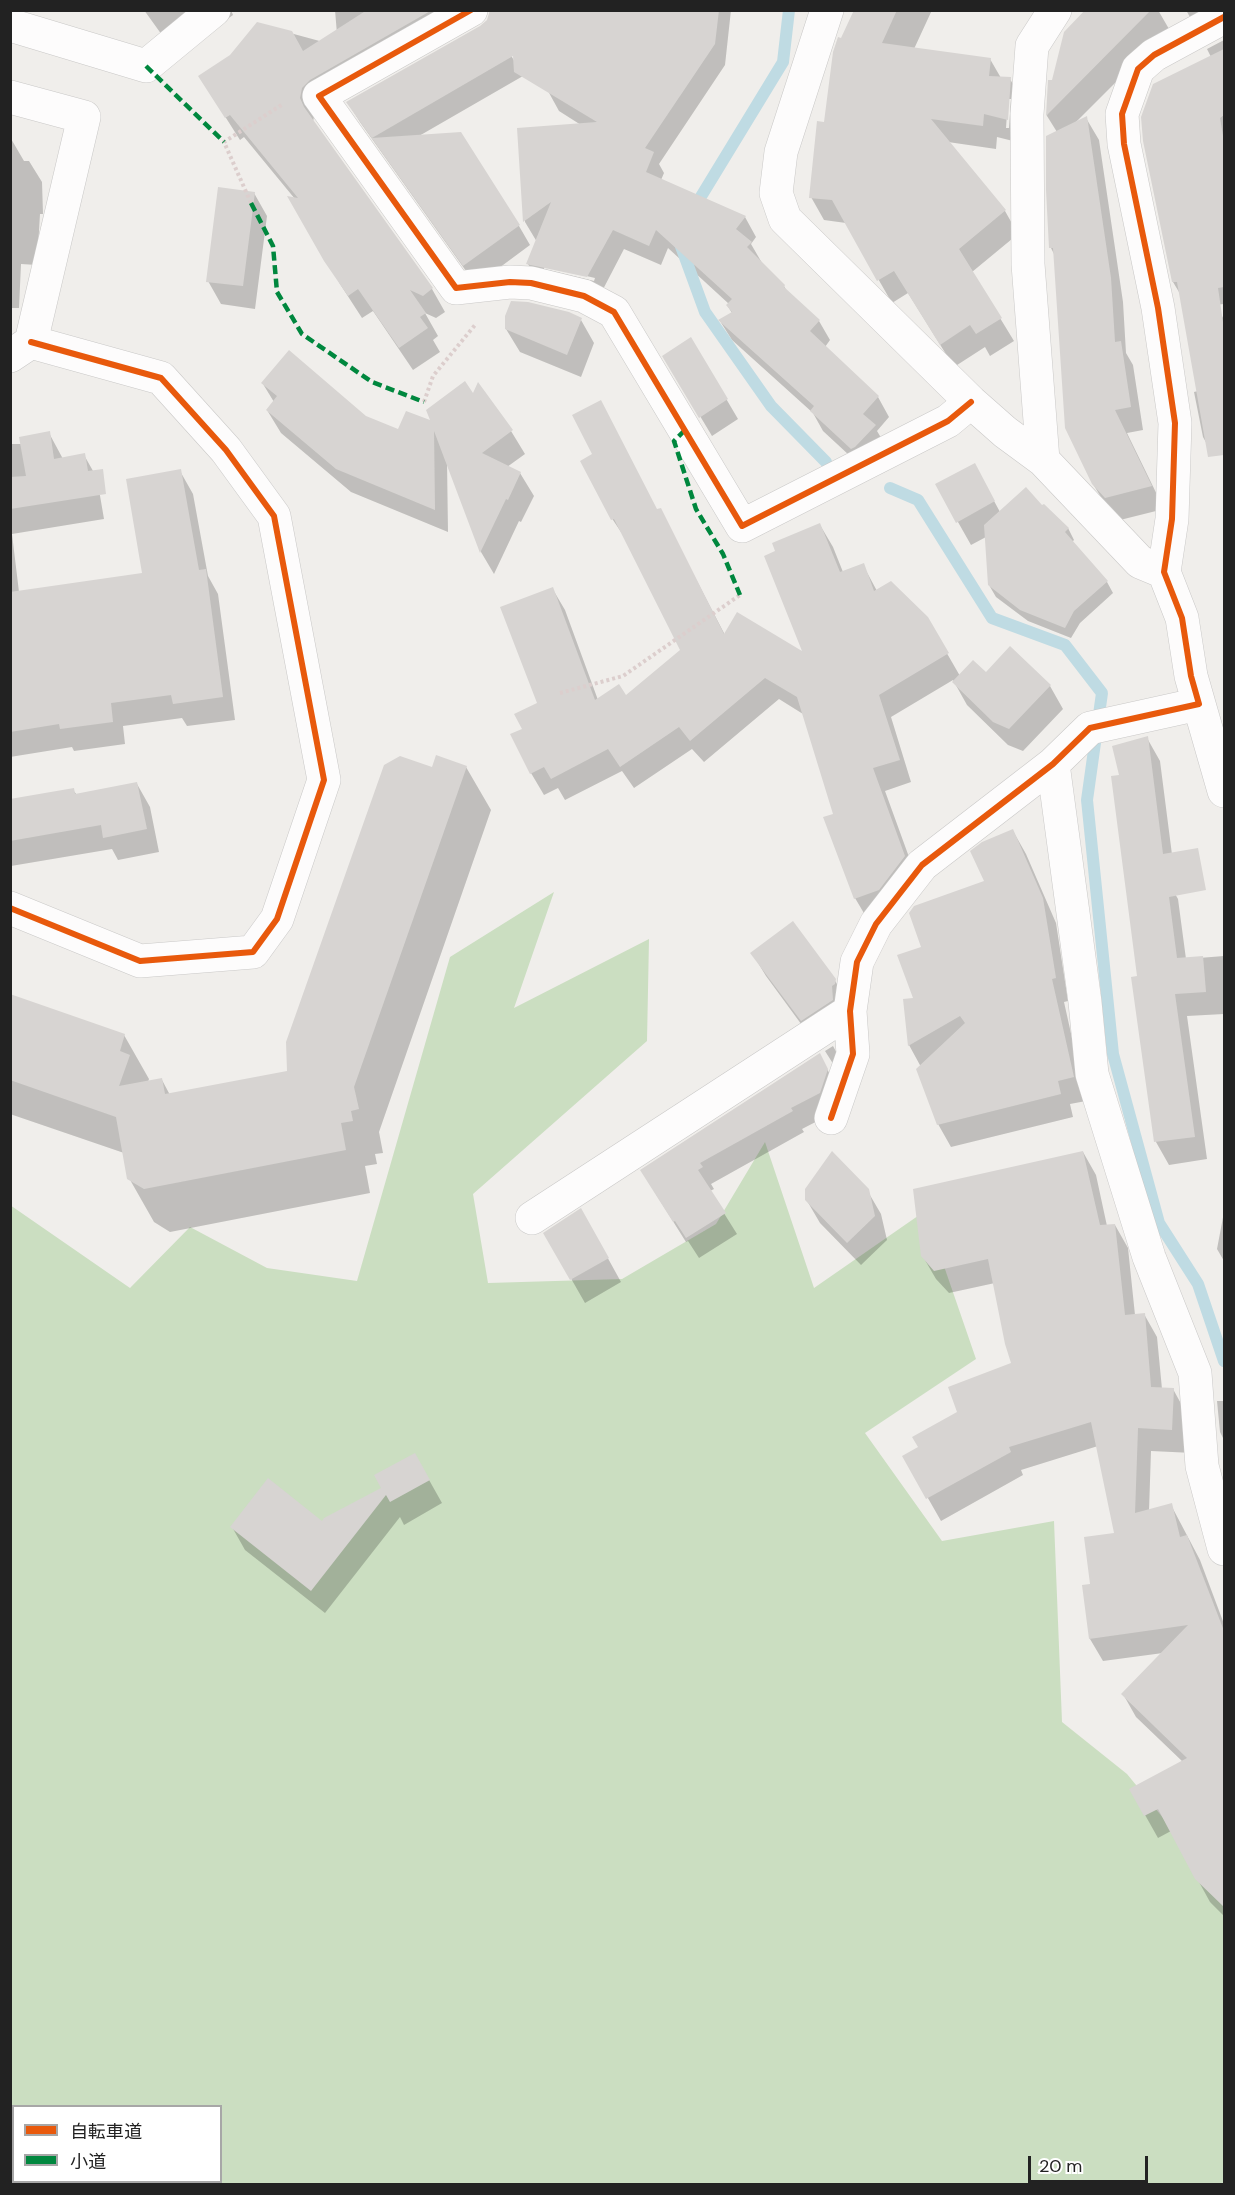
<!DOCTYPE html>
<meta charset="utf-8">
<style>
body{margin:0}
#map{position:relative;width:1235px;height:2195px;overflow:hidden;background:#f0eeeb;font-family:"DM Sans","Noto Sans JP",sans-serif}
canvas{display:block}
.frame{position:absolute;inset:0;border:12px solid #222;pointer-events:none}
.legend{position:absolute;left:12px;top:2105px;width:210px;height:78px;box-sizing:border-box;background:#fff;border:2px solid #a7a7a7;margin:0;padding:8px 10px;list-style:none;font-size:18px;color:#222}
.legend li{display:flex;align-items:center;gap:12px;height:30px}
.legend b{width:30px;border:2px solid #a7a7a7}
.scale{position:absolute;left:1028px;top:2156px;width:120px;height:27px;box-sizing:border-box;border:3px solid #222;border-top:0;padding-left:8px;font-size:18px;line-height:21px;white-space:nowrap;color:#222;-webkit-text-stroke:4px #fff;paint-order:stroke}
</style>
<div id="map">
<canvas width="1235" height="2195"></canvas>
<div class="frame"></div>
<ul class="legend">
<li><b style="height:8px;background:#e8590c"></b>自転車道</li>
<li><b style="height:8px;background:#00873e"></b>小道</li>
</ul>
<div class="scale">20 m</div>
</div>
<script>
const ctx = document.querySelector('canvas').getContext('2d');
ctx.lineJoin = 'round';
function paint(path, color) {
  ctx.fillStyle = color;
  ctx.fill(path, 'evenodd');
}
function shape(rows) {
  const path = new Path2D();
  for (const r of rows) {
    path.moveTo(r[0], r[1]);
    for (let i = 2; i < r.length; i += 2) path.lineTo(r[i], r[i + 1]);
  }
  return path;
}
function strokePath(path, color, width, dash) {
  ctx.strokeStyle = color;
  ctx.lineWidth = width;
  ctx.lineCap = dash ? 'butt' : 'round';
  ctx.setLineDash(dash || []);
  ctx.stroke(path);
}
paint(shape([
 [554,892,514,1008,649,939,647,1041,473,1194,488,1283,622,1279,716,1224,765,1142,814,1288,925,1211,976,1359,865,1433,942,1541,1054,1521,1062,1722,1127,1774,1224,1892,1224,2184,11,2184,10,1205,130,1288,190,1227,267,1268,357,1281,450,957],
 [14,2106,220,2106,220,2182,14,2182]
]), '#cbdec1');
paint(shape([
 [144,10,231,10,233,15,177,56],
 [335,10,445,10,315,111,313,122,432,289,445,312,436,318,425,313,438,336,433,340,440,352,413,370,373,311,362,318,340,284,290,198,295,199,244,137,240,140,200,77,231,56,257,24,338,46],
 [546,10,731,10,725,65,659,164,664,173,661,180,745,217,756,237,751,244,762,263,784,286,788,293,819,321,830,340,825,347,878,397,889,417,877,431,886,446,863,468,823,431,813,413,732,340,720,321,732,313,727,305,729,304,668,248,661,265,624,249,599,297,539,284,528,264,537,242,525,222,519,129,581,125,559,111,548,91],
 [544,266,595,278,594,281,544,269],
 [855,10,932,10,914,49,990,59,1001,78,1010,79,1023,102,1021,143,997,137,996,149,948,142,1005,211,1018,234,972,272,1014,341,990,356,985,347,954,367,908,293,892,303,846,223,824,220,811,197,825,123],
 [1008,99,1011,99,1009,128,1006,128],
 [1087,10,1158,10,1169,29,1075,123,1086,118,1099,140,1123,302,1126,353,1133,365,1143,430,1127,433,1164,509,1120,520,1107,507,1093,484,1055,256,1051,248,1057,132,1047,116,1050,81,1053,82],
 [1186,10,1223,10,1195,26],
 [491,21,523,76,419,136,519,226,530,245,476,285,360,122,348,103],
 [1224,40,1224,304,1194,307,1221,314,1224,320,1224,453,1213,455,1203,437,1194,392,1198,391,1185,302,1173,282,1211,57,1207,49],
 [10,137,24,161,29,161,42,182,43,214,40,214,37,265,21,264,19,308,10,308],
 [254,193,267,216,255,309,221,304,208,281],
 [581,320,594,343,581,377,520,352,506,329],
 [691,339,738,419,712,436,664,356],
 [263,384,365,417,399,431,433,423,474,396,511,431,525,454,507,467,520,473,534,496,521,522,519,521,494,574,481,552,447,461,448,532,351,492,281,433,267,410,274,402],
 [49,433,63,459,84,455,97,478,104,519,12,534,19,592,144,574,180,471,193,494,208,576,218,594,235,720,187,726,182,718,123,726,125,744,74,751,72,747,10,757,10,444,22,444],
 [582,461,658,511,660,510,725,635,805,655,820,525,833,547,843,572,863,565,877,591,926,617,960,676,986,674,1050,686,1063,709,1023,751,1008,745,967,705,953,680,891,717,911,782,885,791,917,879,868,920,855,898,835,814,803,714,779,699,704,762,692,749,634,788,622,771,565,800,558,788,544,795,531,773,524,729,538,703,552,588,565,610,598,700,626,697,681,650,627,541,613,520],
 [937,485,987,488,1000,512,1042,508,1068,528,1074,540,1072,542,1107,582,1113,593,1080,623,1071,638,1028,621,996,597,989,585,986,537,971,545],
 [1147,738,1160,761,1175,878,1167,880,1178,899,1186,959,1224,956,1224,1014,1187,1016,1207,1159,1169,1165,1156,1142,1133,978,1139,977,1121,776],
 [466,767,491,810,379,1132,383,1153,375,1154,377,1164,365,1166,370,1193,170,1232,154,1222,129,1178,124,1153,10,1114,10,996,124,1035,149,1079,148,1082,162,1080,170,1095,288,1072,432,769],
 [137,784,150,807,159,852,118,860,112,849,11,866,10,800,73,790,77,795],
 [1013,831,1026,854,1056,923,1068,1001,1064,1002,1086,1101,1070,1104,1073,1117,951,1147,938,1124,921,1067,909,1045,923,948,986,882],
 [752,953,834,979,848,1003,815,1043,766,976],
 [833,1046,839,1057,837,1070,825,1051],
 [819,1055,831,1076,831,1114,802,1129,804,1132,711,1184,714,1189,710,1191,737,1234,699,1258,688,1241,686,1242,654,1191],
 [1083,1152,1096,1175,1107,1226,1115,1225,1128,1248,1135,1315,1144,1314,1157,1337,1162,1389,1173,1389,1190,1420,1193,1453,1151,1451,1149,1511,1171,1505,1200,1560,1224,1624,1224,1916,1210,1902,1171,1831,1158,1838,1131,1790,1183,1762,1136,1717,1123,1694,1163,1653,1103,1661,1090,1639,1092,1585,1116,1534,1098,1446,1021,1470,1023,1475,941,1521,904,1456,920,1448,1013,1364,995,1283,949,1293,936,1279,922,1255],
 [867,1190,881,1214,887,1240,861,1265,820,1223,806,1199],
 [1224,1212,1224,1261,1217,1249],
 [545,1233,594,1233,621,1282,585,1303],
 [1217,1401,1224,1401,1224,1440,1220,1432],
 [415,1455,442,1503,404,1525,400,1517,325,1613,245,1550,232,1527,323,1523,383,1488]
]), '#0003');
strokePath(shape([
 [694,208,783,62,789,10],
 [679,241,705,312,771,406,826,462],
 [890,488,918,500,992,618,1065,645,1102,693,1087,800,1113,1054,1159,1223,1198,1284,1224,1361]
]), '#bfdbe3', 12);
paint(shape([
 [367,10,432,10,310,80,302,88,300,98,304,107,433,288,423,296,410,290,426,313,420,317,428,328,399,348,358,289,348,296,324,261,287,196,298,198,230,115,225,118,198,76,230,55,257,22,292,31,303,51],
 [490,10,719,10,715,44,645,148,654,152,646,172,746,216,736,229,752,242,747,247,785,285,784,287,820,320,810,331,879,396,863,414,876,425,855,447,851,449,810,411,814,406,718,320,732,312,726,305,732,299,656,230,649,246,613,230,587,277,526,264,551,202,523,222,517,128,597,122,514,72,513,56,372,138,461,132,520,225,463,266,346,102,480,26,487,20],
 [854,10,897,10,882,43,991,58,989,76,1011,77,1008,120,984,114,983,126,931,119,1006,210,959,249,1002,318,976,334,970,325,940,345,894,271,877,281,832,200,809,198,817,121,824,122,833,52,838,37,841,38],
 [1085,10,1151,10,1046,116,1048,80,1052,80,1064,32],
 [1224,49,1224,115,1220,118,1224,142,1224,287,1218,288,1224,329,1224,455,1208,457,1177,282,1172,282,1143,141,1141,117,1153,84],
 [1087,116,1111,278,1115,342,1121,341,1131,407,1115,410,1152,486,1105,498,1092,484,1065,428,1053,248,1049,248,1046,190,1046,136],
 [218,187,255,192,243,286,206,282],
 [511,301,528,302,569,312,582,318,567,355,505,329,505,316],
 [691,337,728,399,699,418,662,356],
 [289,350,366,416,398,429,406,411,430,420,426,410,465,381,473,393,478,382,513,430,482,453,521,472,508,500,506,499,480,553,434,431,435,510,336,469,266,410,277,396,261,383],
 [601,400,657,509,661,508,724,634,737,612,802,651,764,556,775,551,772,543,820,523,840,572,864,563,874,591,891,581,928,617,949,653,879,695,900,760,873,768,905,856,879,890,854,899,823,817,833,814,797,697,765,678,690,741,679,727,620,767,608,749,551,779,544,767,530,774,510,734,522,729,514,714,537,703,500,607,553,587,595,700,619,684,626,695,680,650,614,519,611,520,580,461,592,454,572,415],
 [50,431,54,459,85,453,88,471,103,469,106,494,10,509,10,477,26,476,19,437],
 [975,463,995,501,956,523,935,484],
 [181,469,199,570,206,569,223,697,173,704,171,695,111,703,113,722,60,729,59,724,10,732,10,592,142,573,126,479],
 [1026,487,1042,505,1044,504,1069,528,1065,532,1108,581,1074,611,1065,628,1020,610,988,585,984,525],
 [1010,646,1051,685,1009,729,993,722,952,682,973,660,986,672],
 [1148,736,1163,854,1198,848,1206,890,1169,897,1177,958,1203,956,1206,992,1175,994,1195,1137,1154,1142,1131,977,1137,976,1111,776,1119,775,1112,746],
 [436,755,467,766,354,1087,359,1109,351,1111,353,1121,341,1123,346,1150,144,1189,127,1179,116,1117,10,1080,10,994,125,1034,120,1051,130,1055,119,1086,162,1078,165,1094,287,1071,286,1042,384,765,400,756,432,767],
 [137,782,147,829,103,838,101,825,10,841,10,799,74,788,75,794],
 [1013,829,1043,898,1056,978,1052,979,1074,1077,1058,1081,1061,1094,937,1125,916,1069,965,1023,960,1016,908,1046,903,999,913,998,897,955,921,947,909,913,914,906,984,881,970,851,982,842],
 [793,921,836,979,835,984,832,986,833,1000,801,1021,750,953],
 [820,1053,828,1069,820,1093,791,1108,793,1111,700,1163,703,1167,698,1170,726,1213,686,1238,675,1221,673,1222,640,1170],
 [832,1151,869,1189,875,1216,847,1243,805,1200,805,1189],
 [1083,1151,1100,1225,1115,1224,1125,1315,1145,1313,1151,1387,1174,1388,1172,1430,1138,1428,1135,1513,1172,1503,1180,1537,1187,1535,1224,1631,1224,1907,1195,1879,1158,1809,1144,1816,1129,1789,1187,1758,1121,1694,1188,1625,1089,1639,1082,1585,1090,1584,1084,1537,1114,1533,1091,1422,1009,1447,1011,1452,926,1499,902,1456,918,1447,912,1437,957,1412,948,1387,1011,1363,1005,1344,988,1259,934,1271,921,1256,913,1189],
 [581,1208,609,1258,570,1280,543,1233],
 [415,1453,430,1480,390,1502,386,1495,311,1591,230,1527,268,1478,322,1521,324,1518,381,1488,374,1475]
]), '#d7d4d2');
const minor = shape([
 [471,10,319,96,456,288,510,282,531,283,584,296,614,312,742,526,948,421,971,402],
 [827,10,781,152,776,193,785,219,971,402,1005,432,1043,460,1140,562,1164,572],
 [10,25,146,66,214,10],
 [10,97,84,117,31,342,10,356],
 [1043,460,1028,264,1027,114,1032,46,1055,10],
 [1199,704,1224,791],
 [1053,764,1085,1002,1092,1074,1149,1257,1195,1373,1202,1466,1224,1549],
 [10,908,140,961,253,952,277,919,324,780,274,516,226,450,161,378,31,342],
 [831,1118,853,1054,850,1011,857,962,876,924,922,865,1053,764,1090,728,1199,704,1191,676,1182,618,1164,572,1172,519,1175,423,1158,308,1124,144,1122,114,1138,69,1154,55,1224,17],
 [532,1218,850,1011]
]);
strokePath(minor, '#c9c8c7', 34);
strokePath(shape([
 [251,203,224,142,283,104],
 [424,402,433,376,475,325],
 [560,693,623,676,740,595]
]), '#dccecd', 4, [3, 3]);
strokePath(minor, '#fdfcfc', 33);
strokePath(shape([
 [146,66,224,142],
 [251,203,273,246,277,292,302,334,372,382,424,402],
 [685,430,674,441,696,509,723,554,740,595]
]), '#00873e', 4.5, [9, 4.5]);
strokePath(shape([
 [471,10,319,96,456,288,510,282,531,283,584,296,614,312,742,526,948,421,971,402],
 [10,908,140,961,253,952,277,919,324,780,274,516,226,450,161,378,31,342],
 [831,1118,853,1054,850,1011,857,962,876,924,922,865,1053,764,1090,728,1199,704,1191,676,1182,618,1164,572,1172,519,1175,423,1158,308,1124,144,1122,114,1138,69,1154,55,1224,17]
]), '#e8590c', 6);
</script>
